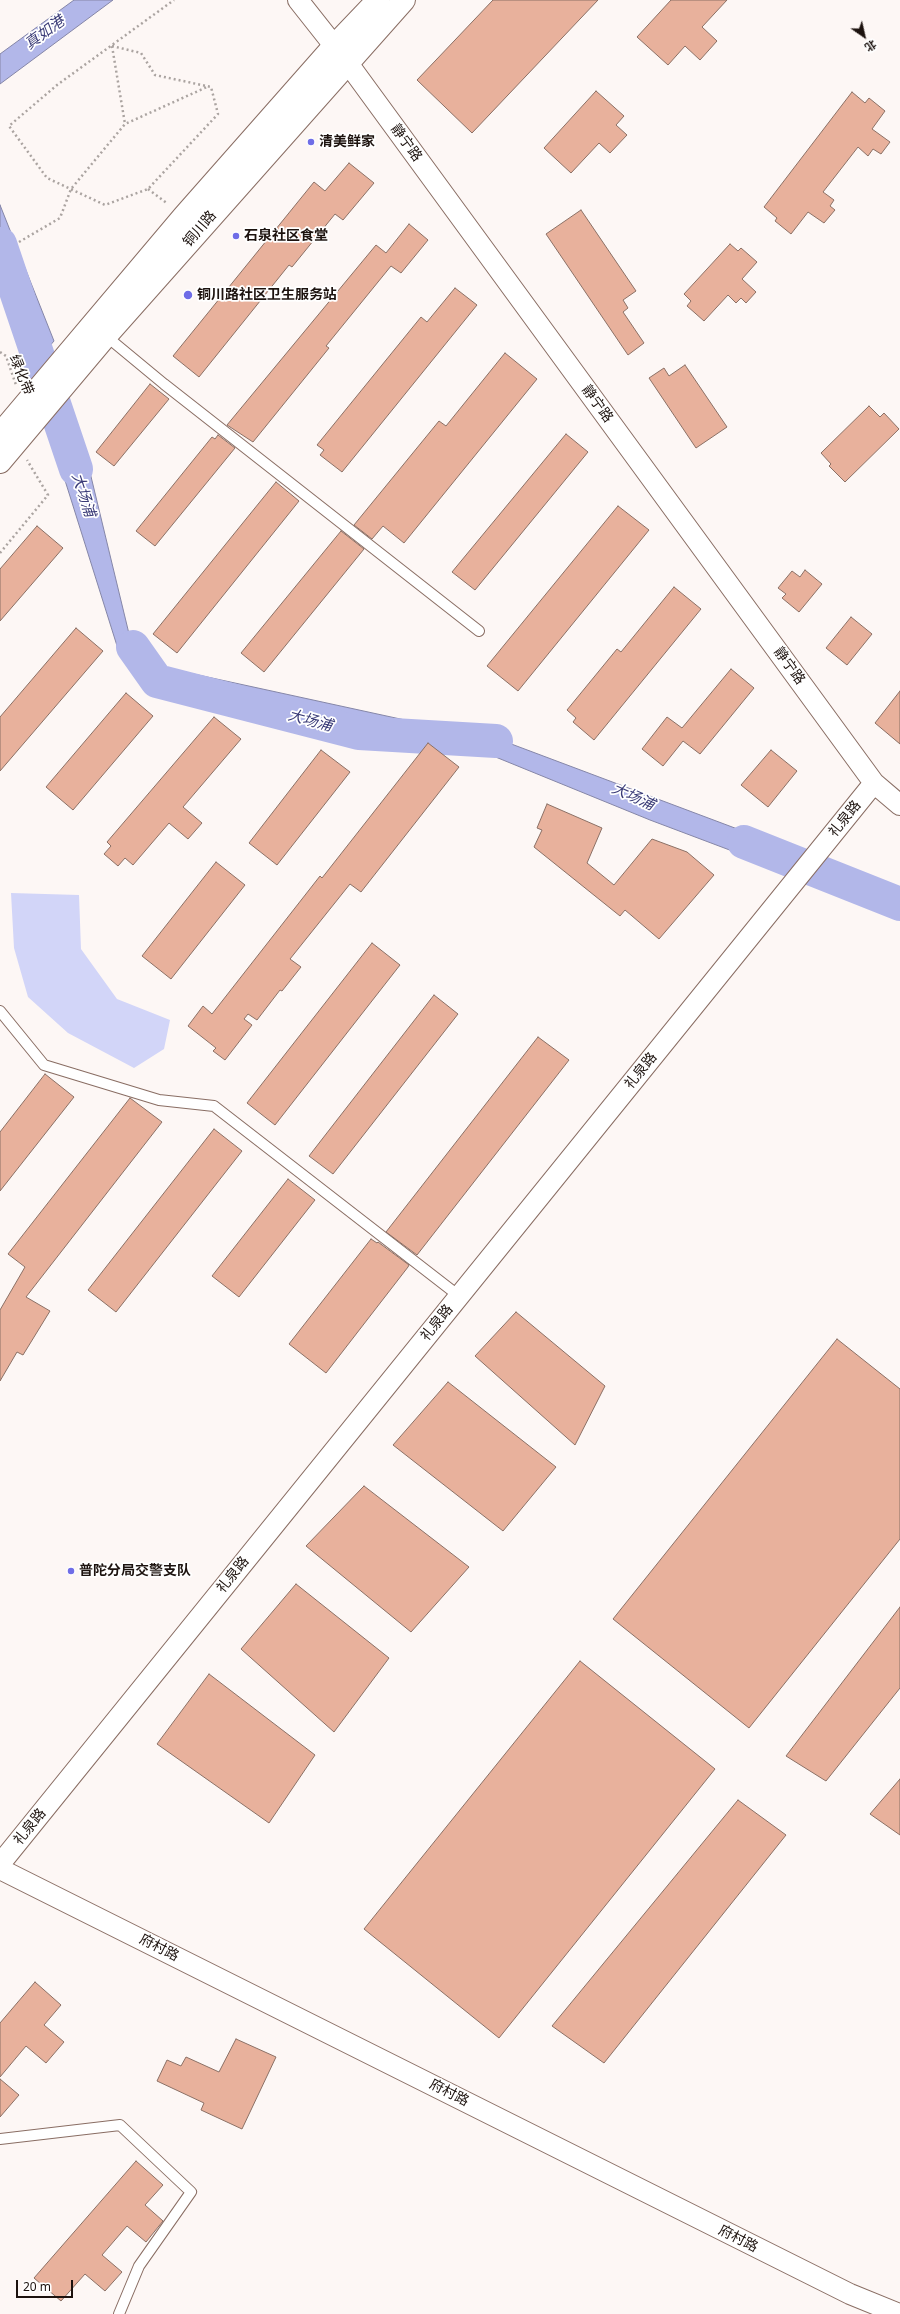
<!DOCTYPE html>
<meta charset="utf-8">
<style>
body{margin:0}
#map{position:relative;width:900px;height:2314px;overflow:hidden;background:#fdf7f5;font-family:"Noto Sans","Noto Sans SC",sans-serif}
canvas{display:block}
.north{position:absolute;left:844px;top:16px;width:40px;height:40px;-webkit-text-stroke:3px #fff;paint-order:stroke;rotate:146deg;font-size:11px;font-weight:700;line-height:16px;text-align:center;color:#1c120e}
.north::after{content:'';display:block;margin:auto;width:14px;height:18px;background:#1c120e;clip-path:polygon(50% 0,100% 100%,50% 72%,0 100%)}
.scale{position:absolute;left:16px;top:2280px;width:57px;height:18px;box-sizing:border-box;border:2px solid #1c120e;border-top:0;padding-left:5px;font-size:12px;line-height:14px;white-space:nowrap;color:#1c120e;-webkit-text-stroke:3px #fff;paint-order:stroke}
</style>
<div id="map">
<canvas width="900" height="2314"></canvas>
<div class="north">北</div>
<div class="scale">20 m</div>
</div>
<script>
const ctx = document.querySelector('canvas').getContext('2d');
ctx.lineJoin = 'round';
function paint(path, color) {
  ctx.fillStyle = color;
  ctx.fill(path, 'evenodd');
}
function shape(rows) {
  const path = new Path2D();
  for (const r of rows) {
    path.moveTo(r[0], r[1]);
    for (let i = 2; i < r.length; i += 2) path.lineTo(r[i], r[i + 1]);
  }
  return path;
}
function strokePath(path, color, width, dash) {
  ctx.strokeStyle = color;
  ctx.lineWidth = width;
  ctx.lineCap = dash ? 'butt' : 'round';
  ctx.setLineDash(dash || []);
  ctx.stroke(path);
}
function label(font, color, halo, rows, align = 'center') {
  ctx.font = font + ' "Noto Sans","Noto Sans SC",sans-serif';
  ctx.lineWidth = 3.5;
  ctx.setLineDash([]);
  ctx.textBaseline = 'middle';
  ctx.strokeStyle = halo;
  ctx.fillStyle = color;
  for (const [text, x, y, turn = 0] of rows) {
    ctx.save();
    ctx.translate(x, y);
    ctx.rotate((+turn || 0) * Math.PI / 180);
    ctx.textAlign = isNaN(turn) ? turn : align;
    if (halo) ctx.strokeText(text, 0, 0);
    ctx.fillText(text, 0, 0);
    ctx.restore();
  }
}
paint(shape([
 [11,893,79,895,81,949,117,999,170,1020,164,1049,134,1068,68,1033,28,997,14,948]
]), '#d2d5f8');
const water = shape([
 [74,0,113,0,0,84,0,54,74,0],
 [0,205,54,341,28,371,0,292,0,205],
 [69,413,87,460,131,642,166,668,506,742,796,851,780,869,650,820,449,738,359,733,157,681,118,649,63,474,61,425,69,413],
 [830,865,900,892,900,916,814,884,830,865]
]);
paint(water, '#b2b7e9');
strokePath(water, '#8586a7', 1);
strokePath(shape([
 [0,244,76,469],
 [133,647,157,681,359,733,496,741],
 [744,842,900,904]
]), '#b2b7e9', 34);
const building = shape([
 [493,0,598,0,472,133,417,80,493,0],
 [671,0,727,0,702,27,717,41,700,60,685,46,668,65,637,37,671,0],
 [596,91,624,116,616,125,627,135,610,153,599,143,571,173,544,148,596,91],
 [852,92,865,103,869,98,885,111,872,129,890,142,881,154,873,149,868,156,858,147,823,192,834,200,830,206,835,210,824,223,808,212,791,234,775,221,777,218,764,207,852,92],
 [349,163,374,183,343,220,335,214,292,267,289,265,199,377,173,356,314,182,325,191,349,163],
 [581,210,636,291,623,300,628,308,623,312,644,343,628,355,546,234,581,210],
 [409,224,428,240,401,273,391,266,326,346,329,348,253,442,227,425,376,245,386,253,409,224],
 [730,244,738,251,741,248,757,262,742,279,756,292,746,303,741,298,736,303,728,295,704,321,687,306,691,301,684,294,730,244],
 [455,288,477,305,342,472,320,455,324,450,317,445,421,317,427,322,455,288],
 [505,353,537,379,404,543,383,526,372,539,354,525,439,421,446,426,505,353],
 [685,365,727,427,696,448,649,378,664,368,669,376,685,365],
 [150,384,169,399,114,466,96,452,150,384],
 [869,406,880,417,884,413,899,429,845,482,829,466,831,464,821,453,869,406],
 [566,434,588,452,475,590,452,572,566,434],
 [218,435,235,448,155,546,136,531,212,437,215,439,218,435],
 [276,482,299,501,177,653,153,634,276,482],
 [618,506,649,530,518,691,487,666,618,506],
 [37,526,63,548,0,621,0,569,37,526],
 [341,531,364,549,264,672,241,653,341,531],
 [805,570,822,584,799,612,782,598,786,594,778,588,792,571,800,577,805,570],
 [674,587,701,609,594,740,573,722,576,718,567,710,617,649,621,652,674,587],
 [851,617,872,634,847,665,826,648,851,617],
 [76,628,103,651,0,771,0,717,76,628],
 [731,669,754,688,700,754,683,741,663,766,642,749,667,717,682,728,731,669],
 [900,691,900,744,875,723,900,691],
 [126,693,153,716,73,810,46,787,126,693],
 [214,717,241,739,183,807,202,823,188,839,169,823,133,865,125,858,118,866,104,854,111,846,107,842,214,717],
 [428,743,459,767,361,892,350,884,290,959,301,967,282,991,280,990,257,1020,248,1014,244,1019,252,1025,225,1060,213,1051,216,1048,188,1026,203,1006,212,1014,320,876,322,878,428,743],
 [321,750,350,772,277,865,249,843,321,750],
 [771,750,797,771,768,807,741,785,771,750],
 [547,804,602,828,587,863,614,885,652,839,687,852,714,875,659,939,625,910,620,916,534,847,542,830,537,828,547,804],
 [216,862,245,885,171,979,142,956,216,862],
 [372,943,400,965,275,1125,247,1103,372,943],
 [434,995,458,1014,333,1174,309,1156,434,995],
 [538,1037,569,1060,417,1255,386,1232,538,1037],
 [45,1074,74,1097,0,1191,0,1132,45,1074],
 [130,1098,162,1122,26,1297,50,1311,23,1355,17,1352,0,1381,0,1310,25,1267,8,1254,130,1098],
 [214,1129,242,1151,116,1312,88,1290,214,1129],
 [288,1179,315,1200,239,1297,212,1276,288,1179],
 [371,1239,377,1243,378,1242,409,1265,408,1267,326,1373,289,1344,371,1239],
 [516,1312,605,1386,575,1445,475,1356,516,1312],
 [837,1339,900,1389,900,1539,749,1728,613,1619,837,1339],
 [448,1382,556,1467,503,1531,393,1445,448,1382],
 [364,1486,469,1567,411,1632,306,1546,364,1486],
 [296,1584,389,1658,334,1732,241,1649,296,1584],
 [900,1607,900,1688,826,1781,786,1756,900,1607],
 [580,1661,715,1769,499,2038,364,1929,580,1661],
 [209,1674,315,1755,269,1823,157,1744,209,1674],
 [900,1779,900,1835,870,1814,900,1779],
 [738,1800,786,1835,604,2063,552,2026,738,1800],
 [35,1982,61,2005,44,2025,64,2042,46,2063,26,2046,0,2077,0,2023,35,1982],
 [236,2039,276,2057,242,2129,201,2110,204,2103,157,2081,167,2060,181,2066,186,2057,219,2072,236,2039],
 [0,2079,19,2095,0,2117,0,2079],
 [136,2161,163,2185,145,2205,163,2221,146,2242,127,2226,102,2255,122,2272,105,2291,85,2274,61,2301,34,2278,136,2161]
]);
paint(building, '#e8b19c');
strokePath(building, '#8b7065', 1);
const service = shape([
 [106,336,164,384,479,631],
 [0,1011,44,1065,159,1100,214,1106,459,1296],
 [0,2139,120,2125,191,2192,139,2266,119,2314]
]);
const minor = shape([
 [298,0,347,62,874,783,900,805],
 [0,1864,874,783],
 [0,1869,850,2294,899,2314]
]);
const secondary = shape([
 [0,434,184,216,334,46,378,0],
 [0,462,106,336,404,0]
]);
strokePath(service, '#896d63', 12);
strokePath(minor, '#896d63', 22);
strokePath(secondary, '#896d63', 24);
strokePath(shape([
 [112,46,141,53,155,75,211,87,218,114,148,189,105,205,47,178,9,126,57,85,174,0],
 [112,46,125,124],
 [148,189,168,204],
 [19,242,60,218,71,189,125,124,207,87],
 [0,352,6,356,16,385],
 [0,553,48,495,27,460]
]), '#aba4a1', 2.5, [2, 3]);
strokePath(service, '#fff', 10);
strokePath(minor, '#fff', 20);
strokePath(secondary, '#fff', 22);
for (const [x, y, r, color] of [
 [311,142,4,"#6f6de7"],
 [236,236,4,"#6f6de7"],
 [188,295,5,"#6f6de7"],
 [71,1571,4,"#6f6de7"]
]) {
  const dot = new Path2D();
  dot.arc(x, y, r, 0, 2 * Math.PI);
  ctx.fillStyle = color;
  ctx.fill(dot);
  strokePath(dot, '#fff', 1.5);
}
label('bold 14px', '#1c120e', '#fff', [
 ["清美鲜家",319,142],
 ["石泉社区食堂",244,236],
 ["铜川路社区卫生服务站",197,295],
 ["普陀分局交警支队",79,1571]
], 'left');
label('14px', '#1c120e', '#fff', [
 ["静宁路",406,143,54],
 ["铜川路",200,229,-49],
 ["绿化带",21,375,68],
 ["静宁路",597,404,54],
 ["静宁路",789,666,54],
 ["礼泉路",845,819,-51],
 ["礼泉路",641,1071,-51],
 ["礼泉路",437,1323,-51],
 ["礼泉路",233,1575,-51],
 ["礼泉路",30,1827,-51],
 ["府村路",159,1948,27],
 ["府村路",449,2093,27],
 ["府村路",738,2239,27]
]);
label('italic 15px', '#3a3b77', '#fff', [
 ["真如港",45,33,-36],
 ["大场浦",83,495,72],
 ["大场浦",310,721,15],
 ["大场浦",633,797,24]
]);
</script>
